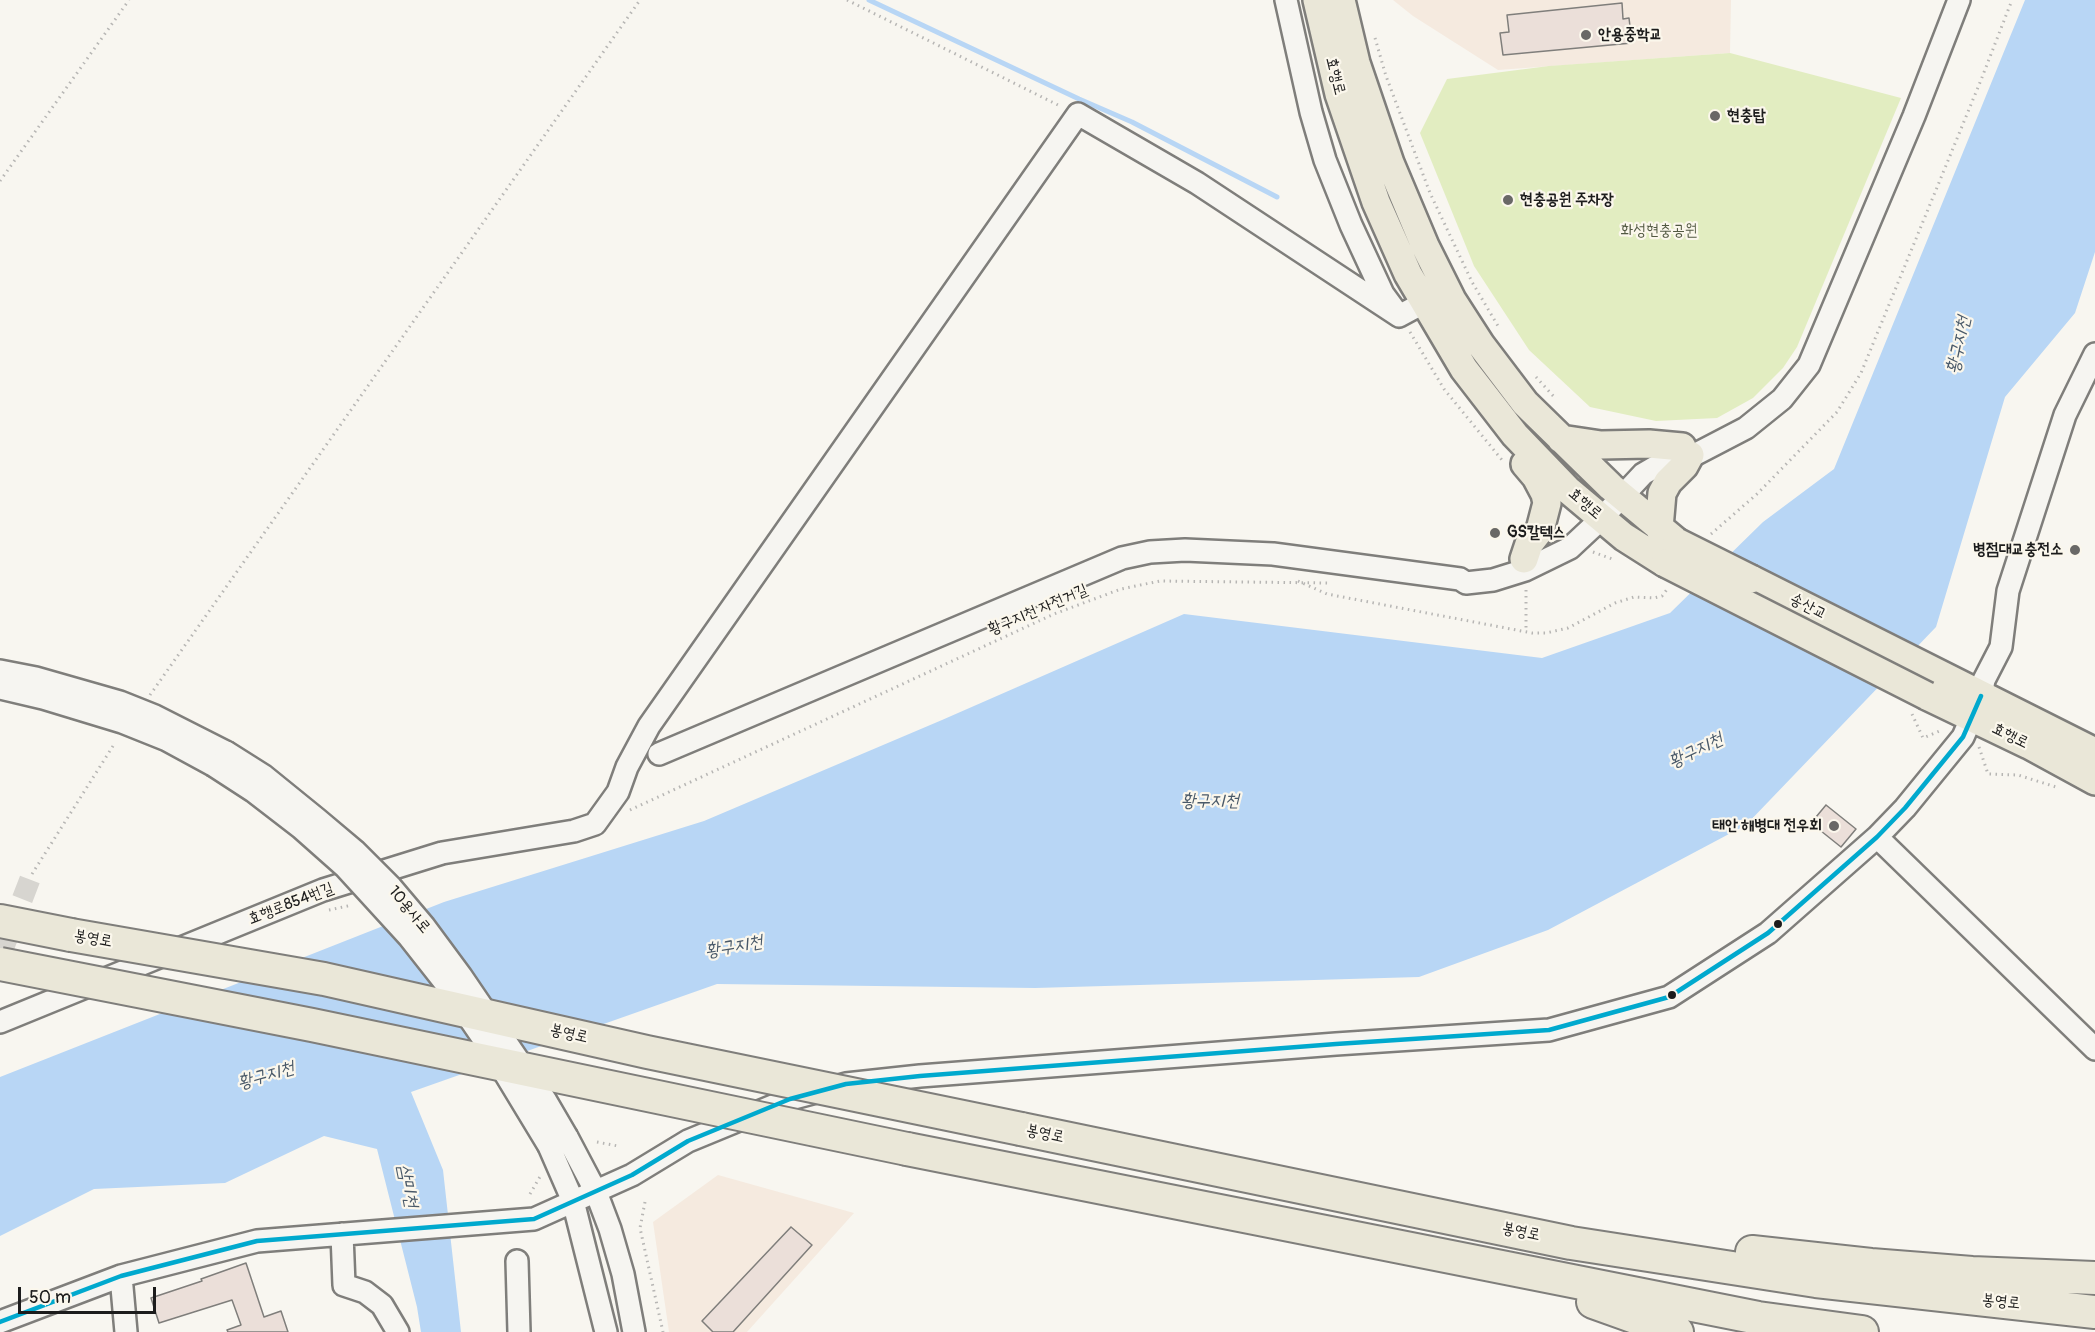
<!DOCTYPE html>
<meta charset="utf-8">
<style>
body{margin:0}
#map{position:relative;width:2095px;height:1332px;overflow:hidden;background:#f8f6f0;font-family:Pangolin,sans-serif}
canvas{display:block}
.scale{position:absolute;left:18px;top:1287px;width:138px;height:27px;box-sizing:border-box;border:3px solid #1c1c1c;border-top:0;padding-left:8px;font-size:18px;line-height:21px;white-space:nowrap;color:#1c1c1c;-webkit-text-stroke:4px #fbf7ec;paint-order:stroke}
</style>
<div id="map">
<canvas width="2095" height="1332"></canvas>
<div class="scale">50 m</div>
</div>
<script>
const ctx = document.querySelector('canvas').getContext('2d');
ctx.lineJoin = 'round';
function paint(path, color) {
  ctx.fillStyle = color;
  ctx.fill(path, 'evenodd');
}
function shape(rows) {
  const path = new Path2D();
  for (const r of rows) {
    path.moveTo(r[0], r[1]);
    for (let i = 2; i < r.length; i += 2) path.lineTo(r[i], r[i + 1]);
  }
  return path;
}
function strokePath(path, color, width, dash) {
  ctx.strokeStyle = color;
  ctx.lineWidth = width;
  ctx.lineCap = dash ? 'butt' : 'round';
  ctx.setLineDash(dash || []);
  ctx.stroke(path);
}
function label(font, color, halo, rows, align = 'center') {
  ctx.font = font + ' Pangolin,"Poor Story",sans-serif';
  ctx.lineWidth = 4.5;
  ctx.setLineDash([]);
  ctx.textBaseline = 'middle';
  ctx.strokeStyle = halo;
  ctx.fillStyle = color;
  for (const [text, x, y, turn = 0] of rows) {
    ctx.save();
    ctx.translate(x, y);
    ctx.rotate((+turn || 0) * Math.PI / 180);
    ctx.textAlign = isNaN(turn) ? turn : align;
    if (halo) ctx.strokeText(text, 0, 0);
    ctx.fillText(text, 0, 0);
    ctx.restore();
  }
}
paint(shape([
 [1393,0,1731,0,1730,53,1498,70,1413,16],
 [718,1175,854,1213,747,1332,669,1332,653,1222]
]), '#f5eadf');
paint(shape([
 [1730,53,1901,98,1797,347,1783,368,1753,398,1717,418,1656,421,1590,407,1529,350,1474,266,1420,133,1447,79,1549,66]
]), '#e2edc1');
paint(shape([
 [2025,0,2095,0,2095,252,2075,313,2005,397,1936,627,1746,825,1548,930,1419,977,1035,988,717,984,411,1092,443,1170,461,1332,421,1332,417,1307,377,1149,324,1136,225,1183,94,1189,0,1236,0,1077,444,902,704,821,942,720,1184,614,1542,658,1670,613,1763,522,1834,469]
]), '#b8d6f5');
strokePath(shape([
 [869,0,1079,99,1132,122,1277,197]
]), '#b8d6f5', 5);
const building = shape([
 [1622,3,1623,19,1629,18,1632,43,1503,55,1500,33,1509,32,1507,15,1622,3],
 [1826,805,1856,829,1841,847,1811,823,1826,805],
 [791,1227,812,1245,733,1332,713,1332,702,1321,791,1227],
 [246,1263,264,1317,281,1311,288,1332,228,1332,227,1330,241,1325,232,1300,159,1323,151,1298,202,1281,201,1279,246,1263]
]);
paint(building, '#ebdfd9');
strokePath(building, '#7f7e7b', 1.5);
strokePath(shape([
 [0,957,32,874]
]), '#d7d5d0', 21, [21, 10]);
const minor = shape([
 [1286,0,1311,112,1325,160,1351,225,1383,294,1394,309],
 [0,671,36,678,120,702,155,716,226,752],
 [0,688,43,698,122,722,167,740,213,765],
 [659,754,1122,558,1150,552,1185,550,1273,554,1460,579,1466,583,1493,580,1525,570,1570,548,1601,519,1643,474,1655,467,1698,453,1746,428,1782,399,1809,365,1914,116,1959,0],
 [1877,837,2095,1049],
 [0,1022,323,890,442,853,574,831,595,824,618,792,627,767,649,726,1078,114,1197,183,1399,316,1425,302],
 [567,1137,596,1192,610,1229,623,1274,634,1332],
 [549,1146,573,1201,606,1332],
 [342,1234,344,1285,365,1292,382,1305,398,1332],
 [517,1261,519,1332],
 [121,1276,126,1332],
 [0,1322,121,1276,257,1241,534,1219,632,1175,688,1141,790,1099,846,1084,920,1076,1336,1044,1549,1030,1669,997,1768,933,1877,837,1905,808,1963,737,1981,696,1984,680,2001,647,2008,591,2065,415,2095,354]
]);
const major = shape([
 [1317,0,1339,94,1376,202,1408,274,1464,369,1515,435,1568,490,1624,537,1665,563],
 [1341,0,1356,63,1390,163,1425,246,1452,300,1481,345,1525,403,1611,487,1677,542],
 [1561,439,1601,445,1649,444,1682,447],
 [1659,528,1662,493,1668,482,1684,466,1690,455],
 [1524,559,1529,544,1540,530,1547,503,1545,494,1536,477,1525,464],
 [1751,579,2095,752],
 [1927,696,2029,745,2095,781]
]);
const highway = shape([
 [0,921,71,935],
 [1021,1129,1571,1243,1816,1281,2095,1312],
 [907,1149,1758,1318,1862,1332],
 [1752,1252,1871,1265,1972,1273,2095,1278],
 [1593,1302,1677,1332]
]);
strokePath(minor, '#7f7e7b', 26);
strokePath(major, '#7f7e7b', 32);
strokePath(highway, '#7f7e7b', 36);
strokePath(shape([
 [847,0,1060,106],
 [1375,38,1386,76,1430,193,1472,282,1498,326],
 [0,181,129,0],
 [1410,332,1444,389,1502,460],
 [1536,377,1556,399],
 [1711,534,1757,494,1837,412,1861,373,1981,80,2012,0],
 [1593,552,1615,560],
 [1298,581,1327,594,1532,633,1546,633,1568,628,1615,603,1634,597,1654,598,1662,596,1668,588],
 [1526,590,1526,631],
 [150,695,640,0],
 [1912,714,1923,738,1942,730],
 [1979,747,1988,774,2018,775,2056,787],
 [630,810,1054,614,1121,589,1160,581,1328,583],
 [32,874,113,746],
 [329,910,352,905],
 [597,1142,618,1146],
 [530,1194,541,1175],
 [645,1202,640,1228,663,1332]
]), '#b7b6b4', 3, [1.5, 4.5]);
strokePath(minor, '#f6f5f1', 21);
strokePath(major, '#eae7d8', 27);
strokePath(highway, '#eae7d8', 32);
const minorBridge = shape([
 [226,752,264,776,317,819,355,851,391,887,424,926,461,976,546,1101,567,1137],
 [213,765,253,791,301,828,345,867,409,937,446,984,489,1047,549,1146]
]);
const majorBridge = shape([
 [1677,542,1751,579],
 [1665,563,1927,696]
]);
const highwayBridge = shape([
 [71,935,324,979,647,1052,1021,1129],
 [0,964,312,1025,907,1149]
]);
strokePath(minorBridge, '#7f7e7b', 26, []);
strokePath(majorBridge, '#7f7e7b', 32, []);
strokePath(highwayBridge, '#7f7e7b', 36, []);
strokePath(minorBridge, '#f6f5f1', 21);
strokePath(majorBridge, '#eae7d8', 27);
strokePath(highwayBridge, '#eae7d8', 32);
strokePath(shape([
 [0,1322,121,1276,257,1241,534,1219,632,1175,688,1141,790,1099,846,1084,920,1076,1336,1044,1549,1030,1669,997,1768,933,1877,837,1905,808,1963,737,1981,696]
]), '#00a9ce', 4.5);
for (const [x, y, r, color] of [
 [1586,35,6,"#696866"],
 [1715,116,6,"#696866"],
 [1508,200,6,"#696866"],
 [1495,533,6,"#696866"],
 [2075,550,6,"#696866"],
 [1834,826,6,"#696866"],
 [1778,924,5,"#1c1c1c"],
 [1672,995,5,"#1c1c1c"]
]) {
  const dot = new Path2D();
  dot.arc(x, y, r, 0, 2 * Math.PI);
  ctx.fillStyle = color;
  ctx.fill(dot);
  strokePath(dot, '#fbf7ec', 2);
}
label('bold 16px', '#1c1c1c', '#fbf7ec', [
 ["안용중학교",1598,35],
 ["현충탑",1727,116],
 ["현충공원 주차장",1520,200],
 ["GS칼텍스",1507,533],
 ["병점대교충전소",2063,550,"right"],
 ["태안 해병대 전우회",1822,826,"right"]
], 'left');
label('16px', '#1c1c1c', '#fbf7ec', [
 ["효행로",1335,76,76],
 ["효행로",1585,504,41],
 ["송산교",1808,607,27],
 ["황구지천 자전거길",1038,610,-23],
 ["효행로",2010,736,26],
 ["효행로854번길",291,904,-21],
 ["10용사로",409,910,50],
 ["봉영로",93,939,10],
 ["봉영로",569,1034,13],
 ["봉영로",1045,1134,12],
 ["봉영로",1521,1232,12],
 ["봉영로",2001,1302,6]
]);
label('16px', '#525942', '#fbf7ec', [
 ["화성현충공원",1659,231]
]);
label('italic 18px', '#495969', '#fbf7ec', [
 ["황구지천",1959,345,-78],
 ["황구지천",1696,751,-26],
 ["황구지천",1210,801],
 ["황구지천",734,947,-10],
 ["황구지천",266,1076,-16],
 ["삼미천",407,1186,79]
]);
</script>
